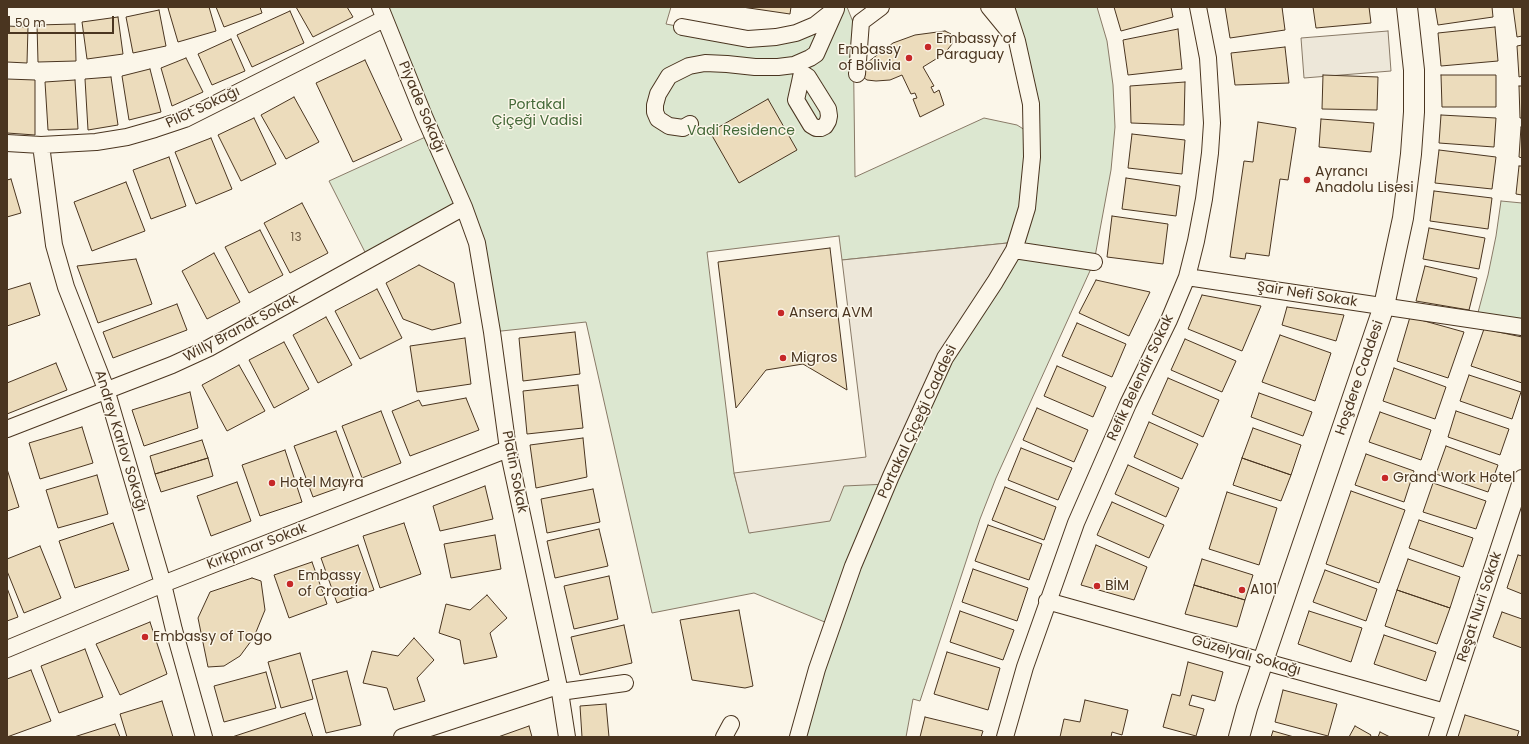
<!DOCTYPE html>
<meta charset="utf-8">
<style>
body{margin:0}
#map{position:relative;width:1529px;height:744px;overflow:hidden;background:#fbf6e9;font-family:Poppins,sans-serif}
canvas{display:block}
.frame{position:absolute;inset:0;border:8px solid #4a3520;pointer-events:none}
.scale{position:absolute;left:8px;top:16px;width:106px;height:18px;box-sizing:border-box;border:2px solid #4a3520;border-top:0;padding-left:5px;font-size:12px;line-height:14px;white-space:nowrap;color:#4a3520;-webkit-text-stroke:3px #fbf6e9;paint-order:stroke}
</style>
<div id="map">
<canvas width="1529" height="744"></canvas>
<div class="frame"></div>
<div class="scale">50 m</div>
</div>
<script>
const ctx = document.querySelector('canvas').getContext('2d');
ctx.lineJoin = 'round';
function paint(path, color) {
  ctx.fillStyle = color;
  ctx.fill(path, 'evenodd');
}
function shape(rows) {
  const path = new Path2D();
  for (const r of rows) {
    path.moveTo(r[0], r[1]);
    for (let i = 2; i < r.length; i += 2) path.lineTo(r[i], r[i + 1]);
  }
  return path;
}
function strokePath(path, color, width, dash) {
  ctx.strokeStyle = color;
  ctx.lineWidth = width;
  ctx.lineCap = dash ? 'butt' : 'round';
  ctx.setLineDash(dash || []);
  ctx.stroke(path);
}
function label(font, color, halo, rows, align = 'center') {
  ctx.font = font + ' Poppins,sans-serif';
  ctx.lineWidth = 3;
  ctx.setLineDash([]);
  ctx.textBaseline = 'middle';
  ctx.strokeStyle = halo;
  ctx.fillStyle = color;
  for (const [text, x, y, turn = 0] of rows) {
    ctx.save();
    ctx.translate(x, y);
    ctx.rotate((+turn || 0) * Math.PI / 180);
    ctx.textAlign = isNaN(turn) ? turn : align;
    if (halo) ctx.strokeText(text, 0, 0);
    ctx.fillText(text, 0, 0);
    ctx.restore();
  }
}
const green = shape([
 [383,7,671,7,666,24,682,27,776,37,839,7,847,7,853,22,855,177,984,118,1017,125,1033,135,1006,7,1097,7,1107,41,1113,85,1115,127,1111,170,1094,262,996,478,980,519,920,701,913,699,906,737,798,737,832,625,754,593,652,613,586,322,492,332,464,207,369,260,329,181,432,134,383,7],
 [839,236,842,260,1017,242,945,358,844,486,750,533,734,473,707,252,839,236],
 [1501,201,1522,203,1522,327,1476,320,1488,275,1496,236,1501,201]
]);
paint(green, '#dce7d0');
strokePath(green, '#887966', 1);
const parking = shape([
 [1388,31,1391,71,1304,78,1301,38,1388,31],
 [1017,242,968,321,888,484,844,486,830,521,749,533,734,473,866,457,842,260,1017,242]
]);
paint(parking, '#ede7d9');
strokePath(parking, '#887966', 1);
const building = shape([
 [171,7,209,7,216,31,178,42,168,8,171,7],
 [216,7,260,7,262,13,224,27,216,7],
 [296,7,347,7,353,17,313,37,296,7],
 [742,7,791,7,790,14,742,7],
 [1114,7,1171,7,1173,17,1121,31,1114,7],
 [1225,7,1282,7,1285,30,1230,38,1225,7],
 [1313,7,1369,7,1371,23,1316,28,1313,7],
 [1435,7,1492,7,1493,17,1438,25,1435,7],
 [1513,7,1522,7,1522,36,1517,37,1513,7],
 [159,10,166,46,133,53,126,17,159,10],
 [290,11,304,43,252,67,237,35,290,11],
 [118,17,123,54,87,59,82,22,118,17],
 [75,24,76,61,38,62,37,25,75,24],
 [7,26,28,27,27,63,7,62,7,26],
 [1495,27,1498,61,1441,66,1438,33,1495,27],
 [1178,29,1182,69,1128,75,1123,40,1178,29],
 [945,31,951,34,952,38,952,44,944,54,923,67,934,86,931,87,934,93,939,90,944,105,920,117,913,99,917,98,915,93,911,94,902,75,890,80,876,81,867,80,863,77,864,65,893,43,915,35,945,31],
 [231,39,245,71,212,85,198,54,231,39],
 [1522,45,1522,76,1519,77,1517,46,1522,45],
 [1285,47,1289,83,1235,85,1231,53,1285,47],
 [186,58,203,92,172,106,161,68,186,58],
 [365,60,402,140,353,162,316,83,365,60],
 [150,69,161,112,129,120,122,76,150,69],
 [1323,75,1378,77,1377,110,1322,109,1323,75],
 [1441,75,1496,75,1496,107,1442,107,1441,75],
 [111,77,118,125,88,130,85,79,111,77],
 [7,79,35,80,35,135,7,133,7,79],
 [75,80,78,129,48,130,45,82,75,80],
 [1185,82,1184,125,1131,123,1130,86,1185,82],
 [1519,86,1522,86,1522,118,1520,118,1519,86],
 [294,97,319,142,286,159,261,115,294,97],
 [768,99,797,150,739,183,710,132,768,99],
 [1441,115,1496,118,1494,147,1439,143,1441,115],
 [254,118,276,164,241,181,218,135,254,118],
 [1321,119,1374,123,1371,152,1319,147,1321,119],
 [1258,122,1296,128,1288,180,1280,179,1269,256,1246,253,1245,259,1230,257,1244,161,1253,162,1258,122],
 [1521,127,1522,127,1522,158,1519,157,1521,127],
 [1132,134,1185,140,1182,174,1128,168,1132,134],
 [211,138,232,189,196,204,175,152,211,138],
 [1439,150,1496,157,1492,189,1435,183,1439,150],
 [169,157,186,206,151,219,133,170,169,157],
 [1519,166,1522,166,1522,195,1516,194,1519,166],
 [1126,178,1180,186,1176,216,1122,209,1126,178],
 [11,179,21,213,7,217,7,180,11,179],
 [126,182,145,231,92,251,74,202,126,182],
 [1434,191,1492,198,1488,229,1430,221,1434,191],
 [302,203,328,253,290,273,264,223,302,203],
 [1112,216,1168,224,1163,264,1107,257,1112,216],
 [1429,228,1485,238,1479,269,1423,259,1429,228],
 [260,230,283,275,249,293,225,247,260,230],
 [830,248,847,390,803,364,766,370,736,408,718,262,830,248],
 [214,253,240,302,207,319,182,271,214,253],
 [136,259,152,304,98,323,77,266,136,259],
 [419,265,454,283,461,323,432,330,403,319,386,283,419,265],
 [1425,266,1477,278,1469,310,1416,301,1425,266],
 [1096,280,1150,292,1129,336,1079,313,1096,280],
 [30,283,40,315,7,326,7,290,30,283],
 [377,289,402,338,360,359,335,311,377,289],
 [1202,295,1261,306,1242,351,1188,329,1202,295],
 [177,304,187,330,113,358,103,332,177,304],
 [1287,307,1344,315,1336,341,1282,325,1287,307],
 [326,317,352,365,318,383,293,335,326,317],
 [1410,317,1464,332,1448,378,1397,361,1410,317],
 [1077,323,1126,344,1112,377,1062,356,1077,323],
 [1484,329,1522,337,1522,383,1471,366,1484,329],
 [575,332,580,374,523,381,519,338,575,332],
 [1280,335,1331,353,1315,401,1262,382,1280,335],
 [465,338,471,384,417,392,410,346,465,338],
 [1185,339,1236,361,1222,392,1171,370,1185,339],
 [284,342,309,389,274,408,249,360,284,342],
 [56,363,67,390,7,414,7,383,56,363],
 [239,365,265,411,227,431,202,385,239,365],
 [1057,366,1106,387,1093,417,1044,396,1057,366],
 [1394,368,1446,387,1435,419,1383,401,1394,368],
 [1469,375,1521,392,1512,419,1460,401,1469,375],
 [1168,378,1219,400,1203,437,1152,414,1168,378],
 [578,385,583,428,527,434,523,391,578,385],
 [190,392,198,428,144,446,132,410,190,392],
 [1259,393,1312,412,1303,436,1251,417,1259,393],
 [466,398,479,430,410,456,392,411,419,400,422,406,466,398],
 [1037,408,1088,430,1074,462,1023,440,1037,408],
 [381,411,401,463,362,478,342,426,381,411],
 [1456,411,1509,429,1500,455,1448,437,1456,411],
 [1380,412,1431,430,1421,460,1369,442,1380,412],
 [1149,422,1198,444,1182,479,1134,457,1149,422],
 [82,427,93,463,40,479,29,443,82,427],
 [1253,428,1301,445,1291,475,1242,458,1253,428],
 [336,431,355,482,313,497,294,446,336,431],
 [583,438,587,477,536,488,530,445,583,438],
 [202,440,208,458,155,474,150,456,202,440],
 [1446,446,1498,465,1488,492,1436,474,1446,446],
 [1021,448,1072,468,1058,500,1008,480,1021,448],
 [285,450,302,502,260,516,242,465,285,450],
 [1366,454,1414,471,1404,502,1355,485,1366,454],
 [208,458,213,476,161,492,155,474,208,458],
 [1242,458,1291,475,1281,501,1233,485,1242,458],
 [1128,465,1179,488,1166,517,1115,494,1128,465],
 [7,469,19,507,7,511,7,469],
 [97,475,108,514,58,528,46,490,97,475],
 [237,482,251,521,211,536,197,496,237,482],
 [1433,483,1486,501,1476,529,1423,512,1433,483],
 [485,486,493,519,440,531,433,506,485,486],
 [1005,487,1056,507,1044,540,992,520,1005,487],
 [593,489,600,522,547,533,541,499,593,489],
 [1351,491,1405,510,1379,583,1326,564,1351,491],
 [1227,492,1277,508,1259,565,1209,549,1227,492],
 [1112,502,1164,525,1149,558,1097,535,1112,502],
 [1419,520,1473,538,1463,567,1409,548,1419,520],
 [113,523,129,570,75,588,59,541,113,523],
 [404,523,421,574,380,588,363,536,404,523],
 [988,525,1042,544,1029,580,975,561,988,525],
 [599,529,608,566,555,578,547,541,599,529],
 [495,535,501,569,451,578,444,544,495,535],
 [358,545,374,590,337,603,321,558,358,545],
 [1096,545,1147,567,1134,600,1081,585,1096,545],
 [40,546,61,598,24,613,7,571,7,559,40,546],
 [1518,555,1522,556,1522,594,1507,588,1518,555],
 [1202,559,1253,575,1245,600,1194,585,1202,559],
 [1408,559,1460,577,1450,608,1397,590,1408,559],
 [312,562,327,604,289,618,274,575,312,562],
 [973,569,1028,588,1017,621,962,602,973,569],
 [1325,570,1377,589,1366,621,1313,602,1325,570],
 [609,576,618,619,574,629,564,586,609,576],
 [252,578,261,581,265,610,254,637,240,656,224,666,208,667,198,618,210,592,252,578],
 [1194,585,1245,600,1237,627,1185,614,1194,585],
 [7,588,18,617,7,621,7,588],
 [1397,590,1450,608,1437,644,1385,626,1397,590],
 [487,595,507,618,490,633,497,657,464,664,460,640,439,633,446,604,470,610,487,595],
 [739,610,753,686,745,688,692,680,680,620,739,610],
 [960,611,1014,630,1003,660,950,642,960,611],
 [1309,611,1362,628,1351,662,1298,644,1309,611],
 [1502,612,1522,619,1522,648,1493,637,1502,612],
 [150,622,167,674,120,695,96,644,150,622],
 [624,625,632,663,580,675,571,637,624,625],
 [1384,635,1436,652,1426,681,1374,664,1384,635],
 [414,638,434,660,417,678,425,701,394,710,387,688,363,683,372,651,398,656,414,638],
 [85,649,103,697,59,713,41,666,85,649],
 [947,652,1000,668,988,710,934,694,947,652],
 [300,653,313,699,281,708,268,662,300,653],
 [1188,662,1223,672,1215,701,1192,695,1189,705,1204,709,1196,736,1163,727,1172,694,1180,696,1188,662],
 [31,670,51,721,7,737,7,679,31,670],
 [347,671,361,725,326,733,312,680,347,671],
 [266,672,276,708,224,722,214,686,266,672],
 [1283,690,1337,704,1328,736,1275,722,1283,690],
 [1085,700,1128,710,1122,735,1112,732,1111,737,1060,737,1064,719,1080,722,1085,700],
 [162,701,173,737,127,737,120,714,162,701],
 [606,704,609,737,582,737,580,706,606,704],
 [305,713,313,737,232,737,305,713],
 [1465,715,1519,731,1517,737,1458,737,1465,715],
 [925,717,983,731,981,737,920,737,925,717],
 [115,724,120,737,74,737,115,724],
 [529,726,532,737,498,737,529,726],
 [1355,726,1371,735,1370,737,1349,737,1355,726],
 [1273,731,1294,737,1271,737,1273,731],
 [1380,732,1390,737,1378,737,1380,732]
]);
paint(building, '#ecdcbc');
strokePath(building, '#4a3520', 1);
const minor = shape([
 [380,7,424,116,464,207,477,243,492,332,508,449,560,692,567,737],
 [989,7,1012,35],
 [682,27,748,39,776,37,796,33,815,25,834,10],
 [857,74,861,22,881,7],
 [805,75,808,77,828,109,829,116,828,121,825,126,821,128,816,128,811,125,796,100,800,82,801,77,805,75],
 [690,124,683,128,669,126,658,119,655,112,655,105,658,94,669,76,689,66,705,63,727,64,755,67,778,67,794,65,810,58,816,54,836,9],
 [7,143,41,145,96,142,127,137,155,129,185,119,384,19],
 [41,145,54,245,66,287,106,389,163,584,174,630,204,737],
 [1014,250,1094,262],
 [1187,277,1522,327],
 [7,429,172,365,209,348,464,207],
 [1047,601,1445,712],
 [7,649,163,584,508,449],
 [560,692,625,683],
 [402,737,558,686],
 [724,737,731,724],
 [798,737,817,669,853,566,891,476,945,358,995,282,1014,250,1027,208,1032,157,1031,104,1017,41,1006,7],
 [1005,737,1025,667,1076,523,1128,404,1169,320,1187,277,1196,241,1204,199,1210,153,1212,123,1208,58,1198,7],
 [1437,737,1522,478]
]);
const major = shape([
 [1239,737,1247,708,1384,306,1403,218,1411,154,1414,112,1414,70,1407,7]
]);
strokePath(minor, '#4a3520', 18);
strokePath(major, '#4a3520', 22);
strokePath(minor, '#fbf6e9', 16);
strokePath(major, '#fbf6e9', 20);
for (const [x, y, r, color] of [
 [928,47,4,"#c62828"],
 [909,58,4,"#c62828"],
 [1307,180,4,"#c62828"],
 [781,313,4,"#c62828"],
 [783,358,4,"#c62828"],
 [1385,478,4,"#c62828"],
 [272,483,4,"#c62828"],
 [290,584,4,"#c62828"],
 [1097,586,4,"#c62828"],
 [1242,590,4,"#c62828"],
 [145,637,4,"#c62828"]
]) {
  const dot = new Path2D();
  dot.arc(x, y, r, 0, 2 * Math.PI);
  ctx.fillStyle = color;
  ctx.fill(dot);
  strokePath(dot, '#fbf6e9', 1.5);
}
label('12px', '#725f47', null, [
 ["13",296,238]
]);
label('14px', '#4a3520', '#fbf6e9', [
 ["Embassy of",936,39],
 ["Paraguay",936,55],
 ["Embassy",901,50,"right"],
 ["of Bolivia",901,66,"right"],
 ["Ayrancı",1315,172],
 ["Anadolu Lisesi",1315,188],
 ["Ansera AVM",789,313],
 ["Migros",791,358],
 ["Grand Work Hotel",1393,478],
 ["Hotel Mayra",280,483],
 ["Embassy",298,576],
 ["of Croatia",298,592],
 ["BİM",1105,586],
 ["A101",1250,590],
 ["Embassy of Togo",153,637]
], 'left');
label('14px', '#436837', '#fbf6e9', [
 ["Portakal",537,105],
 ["Çiçeği Vadisi",537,121],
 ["Vadi Residence",741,131]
]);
label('14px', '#4a3520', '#fbf6e9', [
 ["Piyade Sokağı",421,107,67],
 ["Pilot Sokağı",203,108,-25],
 ["Şair Nefi Sokak",1307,295,9],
 ["Willy Brandt Sokak",241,329,-28],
 ["Refik Belendir Sokak",1141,378,-65],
 ["Hoşdere Caddesi",1360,378,-71],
 ["Portakal Çiçeği Caddesi",918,422,-65],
 ["Andrey Karlov Sokağı",120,441,73],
 ["Platin Sokak",514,472,79],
 ["Kırkpınar Sokak",257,547,-21],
 ["Reşat Nuri Sokak",1480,607,-72],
 ["Güzelyalı Sokağı",1246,656,16]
]);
</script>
